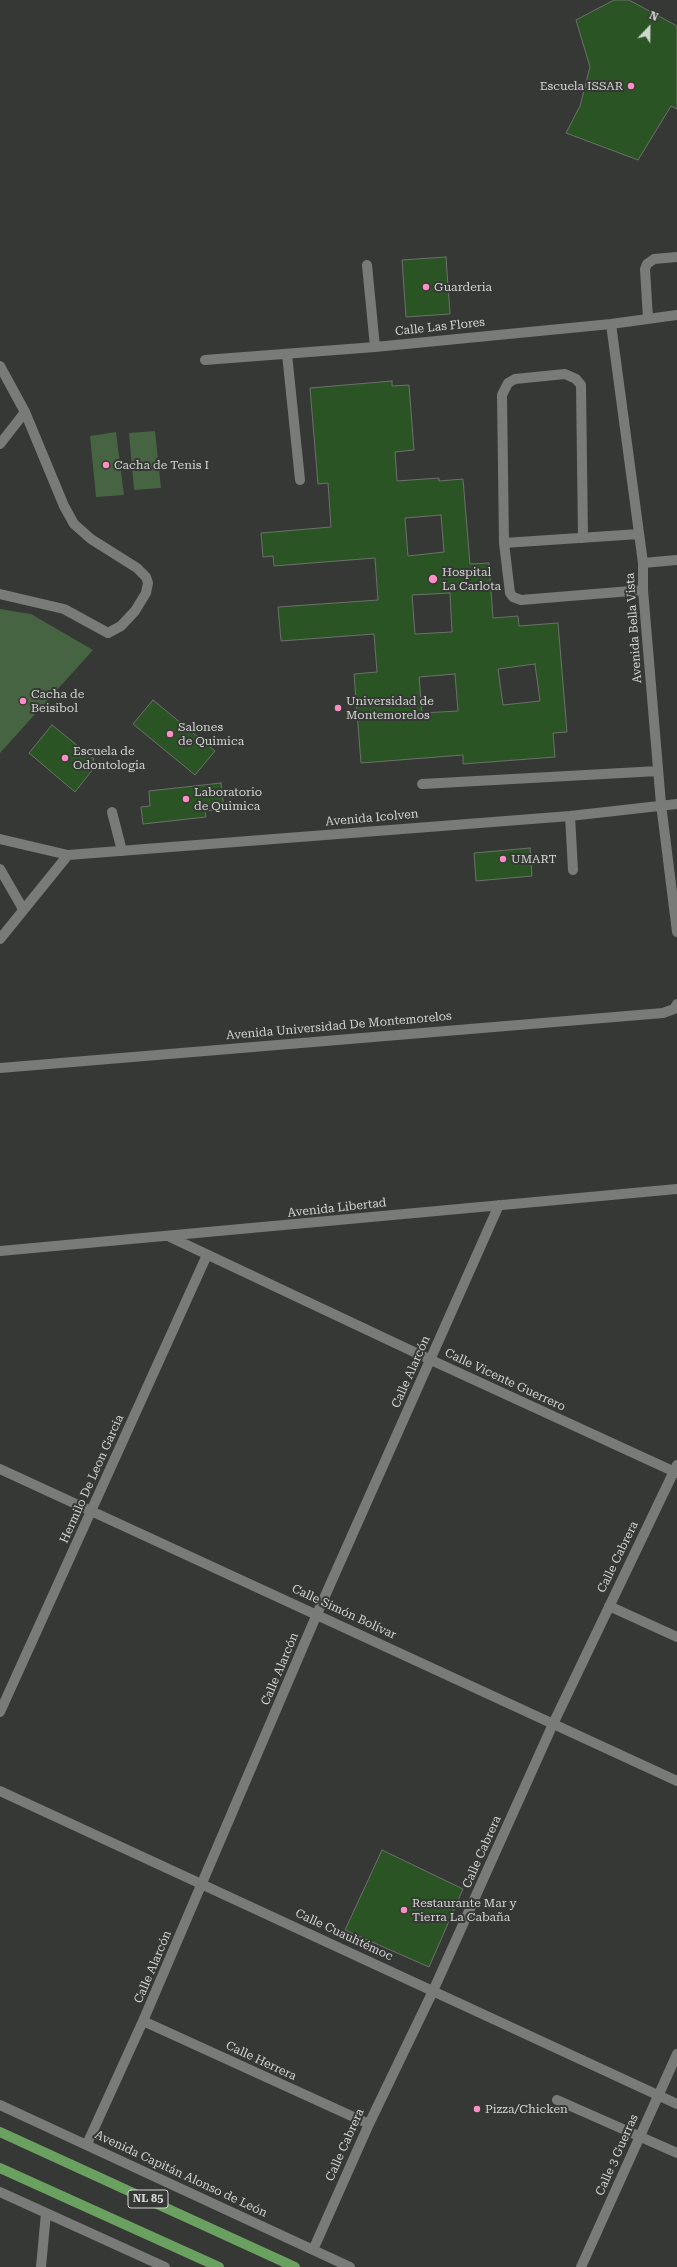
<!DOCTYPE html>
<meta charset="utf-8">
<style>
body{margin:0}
#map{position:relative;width:677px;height:2267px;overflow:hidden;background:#363835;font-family:"Roboto Serif",serif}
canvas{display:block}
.north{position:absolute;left:629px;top:8px;width:40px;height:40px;-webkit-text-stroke:3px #363835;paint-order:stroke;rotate:22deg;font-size:11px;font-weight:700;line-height:16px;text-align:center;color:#d3d5d3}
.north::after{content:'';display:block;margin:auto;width:14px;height:18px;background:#d3d5d3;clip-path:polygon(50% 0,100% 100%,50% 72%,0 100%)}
</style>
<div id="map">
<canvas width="677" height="2267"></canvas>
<div class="north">N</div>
</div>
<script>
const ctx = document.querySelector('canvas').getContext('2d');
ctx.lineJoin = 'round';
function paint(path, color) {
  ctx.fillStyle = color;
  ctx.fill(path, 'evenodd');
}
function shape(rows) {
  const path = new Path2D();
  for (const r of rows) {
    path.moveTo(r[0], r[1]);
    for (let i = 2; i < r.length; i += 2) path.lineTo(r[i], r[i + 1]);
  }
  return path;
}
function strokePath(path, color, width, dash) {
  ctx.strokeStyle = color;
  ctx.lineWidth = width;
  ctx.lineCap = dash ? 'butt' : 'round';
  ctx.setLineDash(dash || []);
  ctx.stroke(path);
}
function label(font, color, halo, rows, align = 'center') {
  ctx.font = font + ' "Roboto Serif",serif';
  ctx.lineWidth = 4;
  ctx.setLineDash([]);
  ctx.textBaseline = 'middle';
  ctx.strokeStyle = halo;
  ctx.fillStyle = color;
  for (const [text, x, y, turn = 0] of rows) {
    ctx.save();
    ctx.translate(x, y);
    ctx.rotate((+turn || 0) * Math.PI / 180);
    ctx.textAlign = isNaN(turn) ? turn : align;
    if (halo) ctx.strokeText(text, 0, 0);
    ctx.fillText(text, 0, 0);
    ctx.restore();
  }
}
paint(shape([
 [155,431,161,488,134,490,129,433],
 [116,432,124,495,96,497,90,436],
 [0,609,31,614,93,650,0,753]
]), '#466441');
const building = shape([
 [614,0,629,0,677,26,677,109,671,106,638,160,566,133,580,106,590,67,576,20,614,0],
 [446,257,450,314,406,317,402,260,446,257],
 [392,381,392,386,409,385,414,450,395,452,397,481,439,478,439,481,463,479,470,564,489,563,493,618,518,616,519,626,558,623,567,732,553,733,555,757,463,764,463,755,361,763,354,674,377,672,374,634,281,641,278,607,378,600,375,558,274,566,273,556,263,557,261,533,331,527,328,483,318,484,310,388,392,381],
 [441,515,444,552,408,556,405,518,441,515],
 [450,593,452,632,415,634,412,595,450,593],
 [535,664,540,701,503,705,498,669,535,664],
 [455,674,458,711,422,713,419,677,455,674],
 [153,700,215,751,195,775,133,724,153,700],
 [52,725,94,759,93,760,97,764,75,792,29,753,52,725],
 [221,783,224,809,205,811,206,817,143,824,141,807,150,806,149,791,221,783],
 [530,848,532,876,476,881,474,853,530,848],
 [382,1850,463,1889,429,1967,345,1930,382,1850]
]);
paint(building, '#2b5424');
strokePath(building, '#6d706c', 1);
strokePath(shape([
 [367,265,375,347],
 [648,318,645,269,647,264,654,259,677,257],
 [611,324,643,563,643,590,661,804,677,932],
 [287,354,300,480],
 [205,360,375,347,611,324,677,315],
 [0,366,25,412,64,506,74,524,91,539,137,568,146,577,148,583,146,593,135,611,121,626,108,633,64,609,0,594],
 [0,444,25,412],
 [583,538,581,385,576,379,565,374,515,379,508,383,502,395,504,543,510,593,513,597,521,600,643,590],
 [504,543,639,534],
 [643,563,677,560],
 [422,784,658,771],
 [112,812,122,851],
 [570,816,573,870],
 [0,839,68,855,570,816,677,804],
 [0,869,23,909],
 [0,939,68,855],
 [0,1068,663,1013,674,1009,677,1004],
 [170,1237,431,1360,677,1473],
 [0,1251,677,1189],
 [0,1469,677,1781],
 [609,1606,677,1637],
 [0,1712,207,1255],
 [0,1791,677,2104],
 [143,2021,369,2124],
 [557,2100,677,2153],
 [0,2105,350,2267],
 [87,2144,143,2021,317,1614,499,1205],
 [0,2192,165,2267],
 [313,2250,369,2124,433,1991,553,1724,677,1465],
 [41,2267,46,2213],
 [581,2267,677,2054]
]), '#787b78', 10);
strokePath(shape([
 [0,2132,295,2267],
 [0,2168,219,2267]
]), '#6aa161', 10);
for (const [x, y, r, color] of [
 [631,86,4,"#fc8fc3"],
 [426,287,4,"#fc8fc3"],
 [106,465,4,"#fc8fc3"],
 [433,579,5,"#fc8fc3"],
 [23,701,4,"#fc8fc3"],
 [338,708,4,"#fc8fc3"],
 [170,734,4,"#fc8fc3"],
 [65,758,4,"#fc8fc3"],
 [186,799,4,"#fc8fc3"],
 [503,859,4,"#fc8fc3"],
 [404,1910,4,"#fc8fc3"],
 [477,2109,4,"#fc8fc3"]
]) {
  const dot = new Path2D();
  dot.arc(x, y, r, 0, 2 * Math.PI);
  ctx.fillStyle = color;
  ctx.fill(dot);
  strokePath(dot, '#363835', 1.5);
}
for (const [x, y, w] of [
 [148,2199,40]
]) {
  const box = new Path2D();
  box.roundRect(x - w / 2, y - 9, w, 18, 3);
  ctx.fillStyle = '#363835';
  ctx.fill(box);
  strokePath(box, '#d3d5d3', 1);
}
label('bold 11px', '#d3d5d3', null, [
 ["NL 85",148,2199]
]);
label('12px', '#d3d5d3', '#363835', [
 ["Escuela ISSAR",623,86,"right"],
 ["Guarderia",434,287],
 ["Cacha de Tenis I",114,465],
 ["Hospital",442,572],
 ["La Carlota",442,586],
 ["Cacha de",31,694],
 ["Beisibol",31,708],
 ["Universidad de",346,701],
 ["Montemorelos",346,715],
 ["Salones",178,727],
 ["de Quimica",178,741],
 ["Escuela de",73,751],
 ["Odontologia",73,765],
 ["Laboratorio",194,792],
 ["de Quimica",194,806],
 ["UMART",511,859],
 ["Restaurante Mar y",412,1903],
 ["Tierra La Cabaña",412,1917],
 ["Pizza/Chicken",485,2109]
], 'left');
label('12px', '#d3d5d3', '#363835', [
 ["Calle Las Flores",440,327,-6],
 ["Avenida Bella Vista",634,628,-94],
 ["Avenida Icolven",372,818,-5],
 ["Avenida Universidad De Montemorelos",339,1026,-5],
 ["Avenida Libertad",337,1208,-6],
 ["Calle Alarcón",411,1372,-66],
 ["Calle Vicente Guerrero",505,1380,25],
 ["Hermilo De Leon Garcia",92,1479,-66],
 ["Calle Cabrera",618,1557,-64],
 ["Calle Simón Bolívar",344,1612,25],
 ["Calle Alarcón",280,1669,-67],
 ["Calle Cabrera",482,1852,-66],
 ["Calle Cuauhtémoc",344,1935,25],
 ["Calle Alarcón",153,1967,-67],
 ["Calle Herrera",261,2061,25],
 ["Calle Cabrera",345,2145,-66],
 ["Calle 3 Guerras",617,2155,-66],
 ["Avenida Capitán Alonso de León",181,2174,25]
]);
</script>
